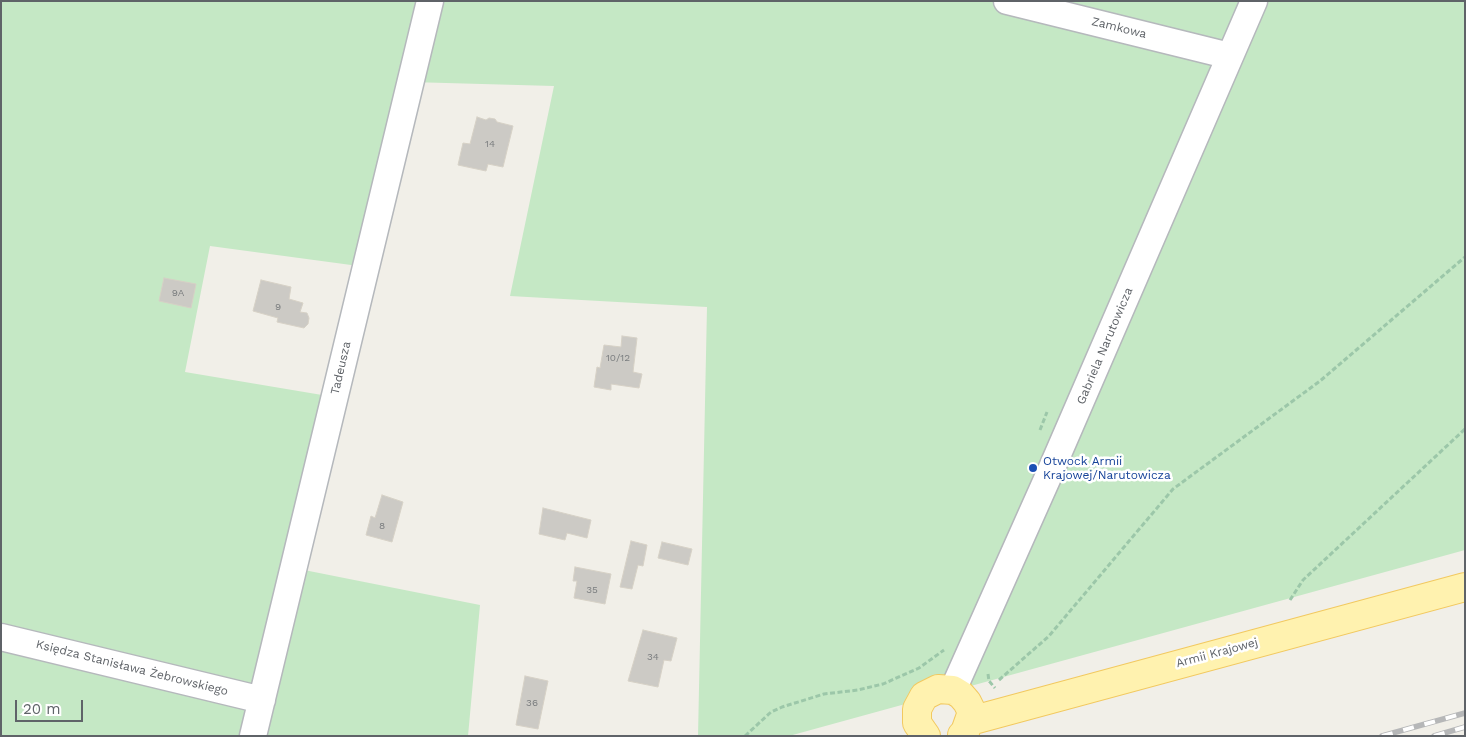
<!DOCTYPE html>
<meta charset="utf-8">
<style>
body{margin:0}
#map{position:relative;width:1466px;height:737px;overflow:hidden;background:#f1efe8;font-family:"Work Sans",sans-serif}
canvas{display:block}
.frame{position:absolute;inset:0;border:2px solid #5f6368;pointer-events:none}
.scale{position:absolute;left:15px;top:700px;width:68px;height:22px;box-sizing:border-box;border:2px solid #5f6368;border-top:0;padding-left:6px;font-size:15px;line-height:18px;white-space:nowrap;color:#5f6368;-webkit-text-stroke:4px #fff;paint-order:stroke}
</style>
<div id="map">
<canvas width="1466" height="737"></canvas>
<div class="frame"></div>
<div class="scale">20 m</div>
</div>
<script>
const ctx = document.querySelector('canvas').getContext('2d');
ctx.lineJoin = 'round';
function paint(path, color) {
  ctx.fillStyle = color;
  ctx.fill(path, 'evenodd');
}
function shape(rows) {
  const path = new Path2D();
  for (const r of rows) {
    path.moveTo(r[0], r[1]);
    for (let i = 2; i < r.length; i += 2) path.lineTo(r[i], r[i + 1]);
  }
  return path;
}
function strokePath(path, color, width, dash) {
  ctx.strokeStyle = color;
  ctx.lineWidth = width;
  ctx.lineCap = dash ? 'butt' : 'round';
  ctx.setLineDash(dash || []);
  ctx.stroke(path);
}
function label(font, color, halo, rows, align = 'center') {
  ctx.font = font + ' "Work Sans",sans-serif';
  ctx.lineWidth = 5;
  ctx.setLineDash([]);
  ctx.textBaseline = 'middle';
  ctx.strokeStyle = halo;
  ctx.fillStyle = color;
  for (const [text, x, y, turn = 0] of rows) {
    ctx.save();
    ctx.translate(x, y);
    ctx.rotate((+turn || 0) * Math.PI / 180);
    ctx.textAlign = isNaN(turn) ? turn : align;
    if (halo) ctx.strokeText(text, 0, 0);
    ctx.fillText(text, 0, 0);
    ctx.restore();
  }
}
paint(shape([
 [1,1,1465,1,1465,550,789,736,698,736,707,307,510,296,554,86,410,82,366,267,210,246,185,372,334,397,294,568,480,605,468,736,1,736]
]), '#c5e8c5');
const building = shape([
 [477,117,486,120,489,118,495,119,497,122,513,126,503,167,488,164,486,171,458,165,463,143,470,144,477,117],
 [164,278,196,284,191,308,159,301,164,278],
 [261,280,291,287,289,299,303,303,300,312,307,313,309,318,308,324,304,328,277,322,278,318,253,311,261,280],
 [622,336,637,338,633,372,642,374,639,388,611,384,611,390,594,387,597,367,600,368,604,345,621,347,622,336],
 [382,495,403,502,392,542,366,535,371,516,375,518,382,495],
 [543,508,591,520,587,538,567,533,565,540,539,534,543,508],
 [631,541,647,545,643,566,638,565,632,589,620,587,631,541],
 [662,542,692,549,688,565,658,558,662,542],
 [575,567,611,574,605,604,574,598,577,581,573,581,575,567],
 [643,630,677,638,671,661,664,660,658,687,628,681,643,630],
 [525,676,548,681,538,729,516,725,525,676]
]);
paint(building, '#cccac5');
strokePath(building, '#d6d1c6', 1);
const minor = shape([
 [1007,1,1230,56],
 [1,637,262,700],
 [953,690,1048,477,1254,1],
 [253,736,430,1]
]);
const major = shape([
 [970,721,1465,587],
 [926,736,917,723,917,709,924,696,938,689,953,690,961,695,967,702,972,712,965,732,962,735]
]);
strokePath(minor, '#b5b8bc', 29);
strokePath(major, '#f2c960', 30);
strokePath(shape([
 [1040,430,1047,412],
 [1290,600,1303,580,1465,429],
 [988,674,989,681,995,688],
 [999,680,1049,636,1173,489,1320,381,1465,257],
 [745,736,771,712,782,707,824,694,858,690,883,684,919,668,944,650]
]), '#9cc7a9', 3, [5, 2.5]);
strokePath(minor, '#fff', 26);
strokePath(major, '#fff2af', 28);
const rail = shape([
 [1382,736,1465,713],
 [1434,736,1465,727]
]);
strokePath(rail, '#b6b7b8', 5.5);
strokePath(rail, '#fff', 4, [11]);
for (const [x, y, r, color] of [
 [1033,468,5,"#1a4fb4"]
]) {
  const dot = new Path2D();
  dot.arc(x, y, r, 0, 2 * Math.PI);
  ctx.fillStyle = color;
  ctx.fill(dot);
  strokePath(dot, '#fff', 2);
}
label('10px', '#7a7d7f', null, [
 ["14",490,144],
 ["9A",178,293],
 ["9",278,307],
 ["10/12",618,358],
 ["8",382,526],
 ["35",592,590],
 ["34",653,657],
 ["36",532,703]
]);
label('12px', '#5f6368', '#fff', [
 ["Zamkowa",1119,28,14],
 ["Gabriela Narutowicza",1105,346,-67],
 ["Tadeusza",341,368,-77],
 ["Armii Krajowej",1217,653,-15],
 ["Księdza Stanisława Żebrowskiego",132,668,14]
]);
label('12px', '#164399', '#fff', [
 ["Otwock Armii",1043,461],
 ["Krajowej/Narutowicza",1043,475]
], 'left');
</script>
